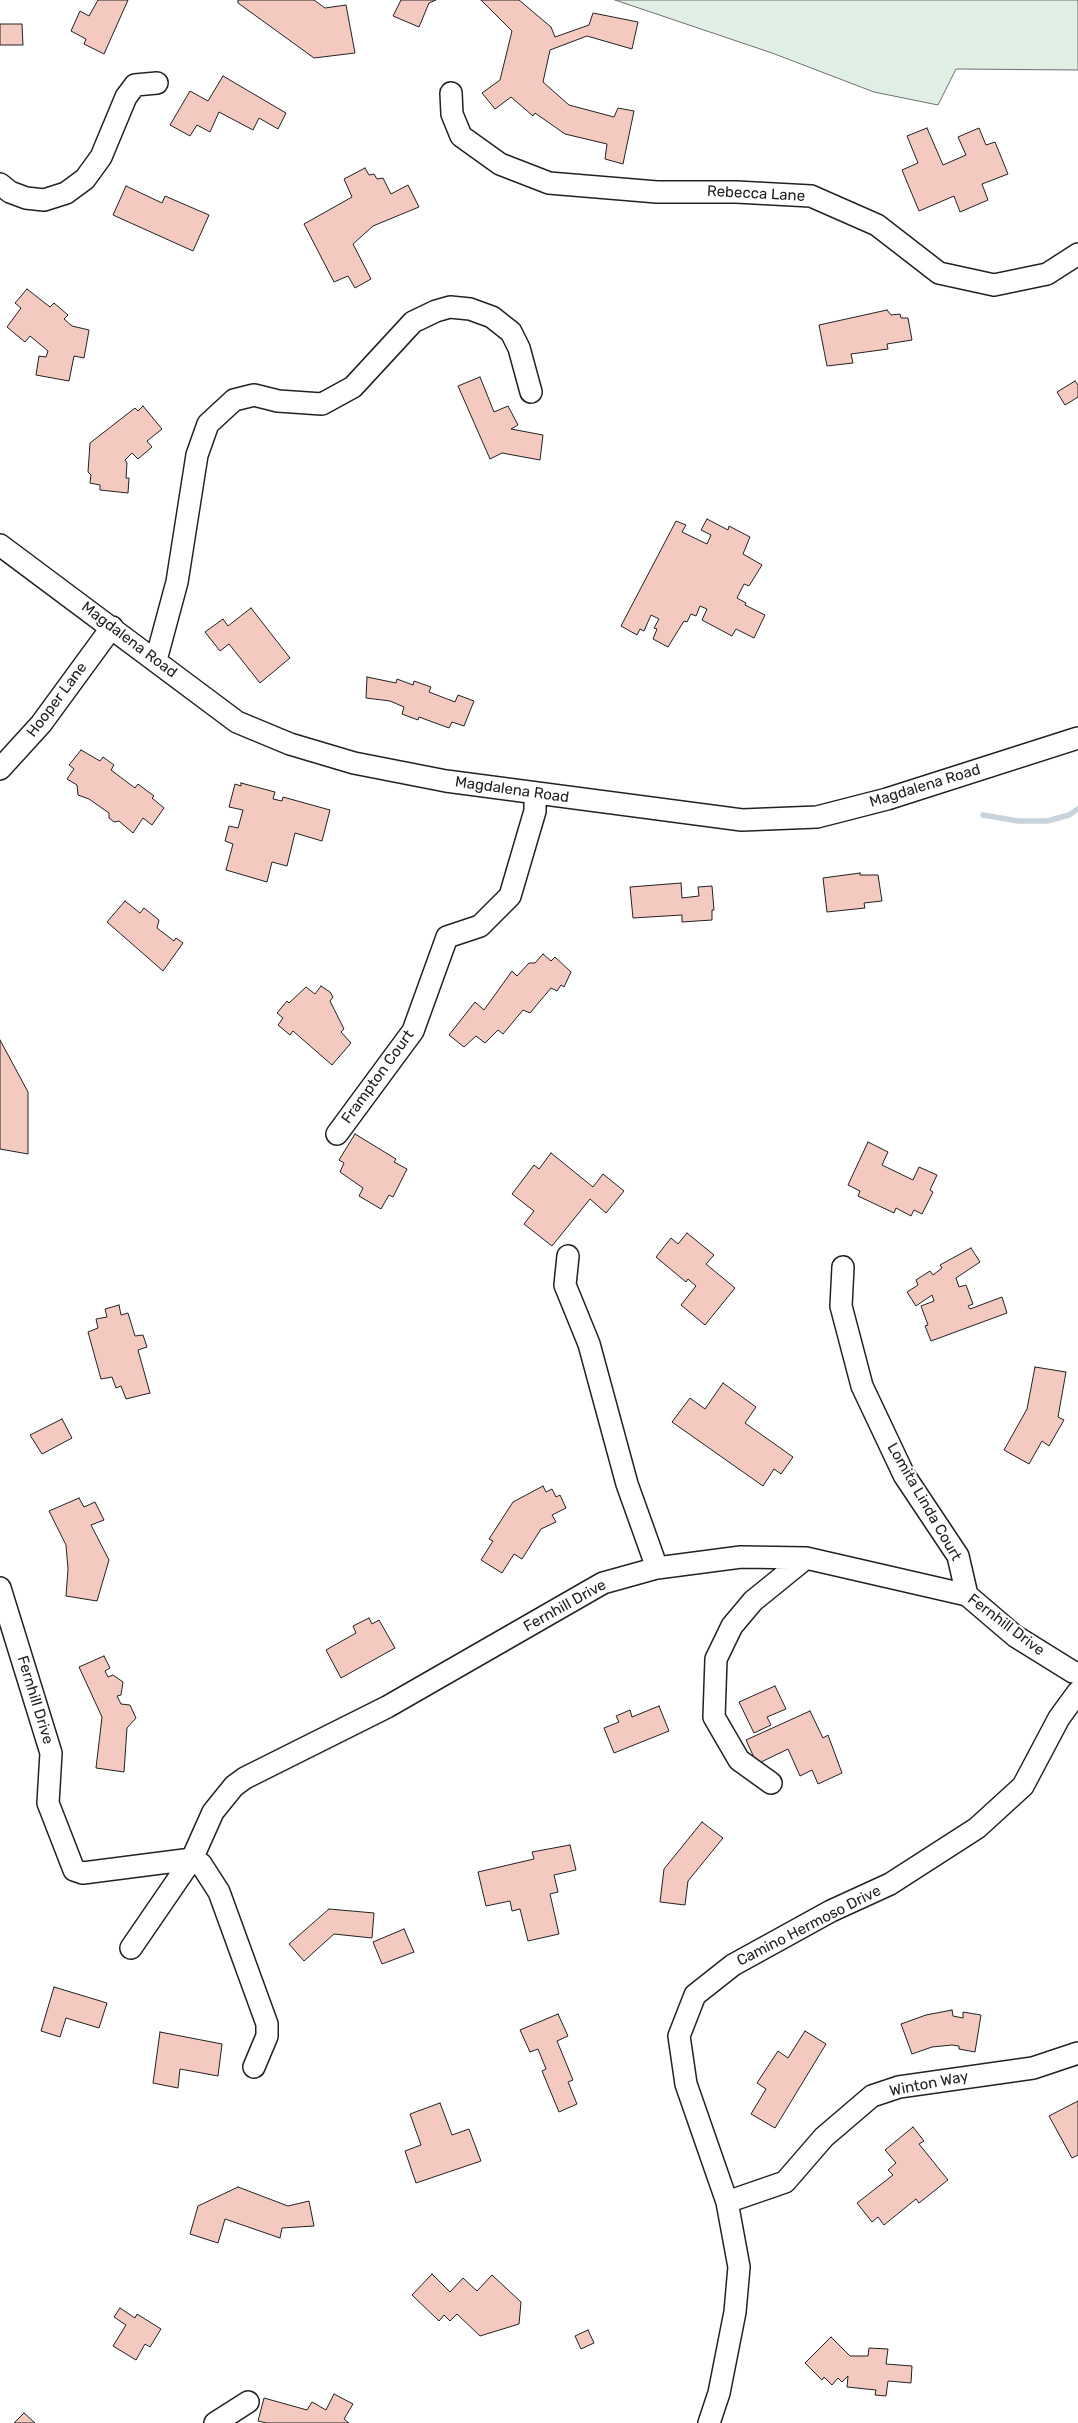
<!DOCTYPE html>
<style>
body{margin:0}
canvas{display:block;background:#fff}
</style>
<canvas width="1078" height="2423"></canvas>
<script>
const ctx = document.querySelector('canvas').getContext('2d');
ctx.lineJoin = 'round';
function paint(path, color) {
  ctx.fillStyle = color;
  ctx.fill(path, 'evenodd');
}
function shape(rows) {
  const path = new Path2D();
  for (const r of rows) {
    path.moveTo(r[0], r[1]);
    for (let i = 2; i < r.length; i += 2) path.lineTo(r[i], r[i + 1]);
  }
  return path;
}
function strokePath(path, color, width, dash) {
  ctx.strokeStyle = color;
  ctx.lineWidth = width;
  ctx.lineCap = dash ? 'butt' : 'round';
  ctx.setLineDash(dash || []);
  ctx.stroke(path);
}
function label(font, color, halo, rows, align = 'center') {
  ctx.font = font + ' Rubik,sans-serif';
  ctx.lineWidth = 4;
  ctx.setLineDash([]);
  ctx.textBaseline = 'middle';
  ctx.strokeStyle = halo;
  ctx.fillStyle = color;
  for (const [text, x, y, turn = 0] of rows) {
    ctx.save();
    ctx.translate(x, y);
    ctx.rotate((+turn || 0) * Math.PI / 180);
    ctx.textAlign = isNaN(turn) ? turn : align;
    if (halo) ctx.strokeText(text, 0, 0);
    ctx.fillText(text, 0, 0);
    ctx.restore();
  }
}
const green = shape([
 [615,0,1078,0,1078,70,956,69,938,105,874,92,772,53,615,0]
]);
paint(green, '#e0efe3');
strokePath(green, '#6f6f6f', 1);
strokePath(shape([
 [983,815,1018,821,1047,821,1069,815,1078,809]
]), '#c7d3dd', 5.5);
const building = shape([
 [98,0,128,0,104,54,84,44,86,39,71,31,80,11,89,16,98,0],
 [238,0,314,0,325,8,346,5,355,53,314,58,238,3,238,0],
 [401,0,436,0,429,3,419,27,393,16,401,0],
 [481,0,519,0,551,27,555,37,589,25,593,13,638,22,632,49,587,36,550,50,543,82,569,105,614,117,618,108,634,111,623,164,605,159,607,144,565,134,535,113,533,116,511,97,495,109,482,93,500,80,512,31,481,0],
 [0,24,22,24,23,45,0,45,0,24],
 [223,76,286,113,278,129,259,118,253,130,219,112,210,132,197,125,190,136,170,125,190,91,208,101,223,76],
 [927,128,943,165,966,155,958,137,979,128,986,145,995,142,1008,174,982,184,988,200,960,212,954,196,919,211,902,170,918,163,907,136,927,128],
 [365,168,369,175,374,174,377,179,383,178,391,194,408,185,419,207,373,226,353,244,371,279,355,288,348,276,334,282,304,224,352,197,344,179,365,168],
 [126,186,162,203,165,196,209,215,193,251,113,215,126,186],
 [27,289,50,307,54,303,68,315,64,319,72,326,89,330,84,358,74,356,69,381,36,375,39,356,46,357,48,351,30,336,25,342,7,327,21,308,15,303,27,289],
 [887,310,891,315,900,314,901,318,908,318,912,340,887,344,888,349,851,354,853,363,827,366,819,325,887,310],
 [480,377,494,412,508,406,518,425,511,429,543,435,540,460,502,453,490,459,458,386,480,377],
 [1075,381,1078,385,1078,397,1065,405,1057,392,1075,381],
 [143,406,162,429,147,441,152,447,138,459,132,453,125,460,127,463,126,478,129,478,128,493,100,490,100,485,90,483,91,475,88,472,90,443,135,408,138,411,143,406],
 [707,519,728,530,729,526,750,537,743,554,762,565,749,586,744,584,737,598,746,603,745,605,765,615,754,638,736,629,732,636,702,620,707,609,700,606,696,616,691,614,687,622,684,621,668,647,653,639,657,629,654,628,659,619,651,615,644,631,640,629,637,635,621,626,676,521,686,525,682,532,707,544,711,535,701,530,707,519],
 [251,608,290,658,260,683,229,644,220,651,205,632,223,619,228,626,251,608],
 [367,677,396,683,397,679,413,685,414,681,431,687,429,692,455,702,458,695,474,701,464,726,452,722,449,728,419,717,418,720,402,714,404,707,390,701,366,698,367,677],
 [81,750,100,761,103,757,114,765,111,770,135,788,138,784,154,796,152,798,164,808,152,825,143,818,133,833,119,821,114,822,109,818,109,813,89,799,78,795,77,785,67,779,74,769,69,765,81,750],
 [241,783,275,792,273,799,282,801,283,797,330,810,322,841,295,833,287,866,272,862,267,882,226,870,233,844,225,841,229,826,238,828,243,810,229,807,235,784,241,786,241,783],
 [860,873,860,875,878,875,882,901,864,903,865,908,827,912,823,878,860,873],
 [681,883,682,898,699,896,698,887,712,886,714,910,712,910,712,920,682,922,682,915,633,918,630,887,681,883],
 [125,901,140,913,144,908,159,920,157,928,174,941,176,938,183,943,163,971,107,922,125,901],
 [543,954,551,961,555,957,571,972,564,987,561,985,557,991,551,988,530,1013,523,1010,503,1034,498,1030,485,1043,476,1036,464,1047,449,1035,475,1002,484,1010,512,971,517,976,529,963,535,963,543,954],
 [321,986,330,992,333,997,330,1001,344,1029,341,1032,351,1043,332,1065,293,1031,290,1035,278,1025,283,1018,277,1013,287,1001,289,1003,306,987,315,994,321,986],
 [0,1040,28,1092,28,1154,0,1149,0,1040],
 [355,1134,396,1159,394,1162,407,1169,393,1197,389,1195,381,1209,359,1196,363,1188,340,1172,344,1163,339,1160,355,1134],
 [868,1142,888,1152,882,1165,913,1180,919,1167,937,1175,930,1190,933,1192,922,1214,914,1210,911,1216,896,1208,894,1213,858,1196,860,1191,848,1185,868,1142],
 [551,1153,593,1187,603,1174,624,1191,606,1213,590,1199,552,1246,524,1224,534,1211,512,1194,534,1165,539,1169,551,1153],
 [687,1233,714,1255,706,1264,735,1288,705,1325,681,1305,696,1286,688,1279,686,1282,656,1257,671,1238,678,1244,687,1233],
 [971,1248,980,1262,956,1278,959,1287,966,1285,973,1304,968,1306,970,1309,1002,1297,1007,1313,931,1341,925,1326,928,1325,921,1306,934,1301,932,1295,916,1306,907,1292,918,1285,916,1280,930,1271,933,1275,942,1268,940,1265,971,1248],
 [119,1305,121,1315,128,1313,135,1336,143,1335,147,1347,138,1350,150,1393,126,1399,121,1386,116,1388,112,1377,101,1379,88,1332,98,1328,96,1319,107,1317,105,1309,119,1305],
 [1035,1367,1066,1372,1058,1417,1064,1420,1049,1446,1042,1441,1029,1464,1004,1450,1027,1409,1035,1367],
 [723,1383,756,1407,745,1423,793,1457,781,1474,774,1469,763,1486,672,1422,690,1398,705,1409,723,1383],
 [62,1419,72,1438,42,1454,30,1435,62,1419],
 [543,1486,546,1492,552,1489,556,1497,560,1495,566,1508,552,1515,556,1522,541,1529,522,1559,514,1554,502,1573,481,1560,493,1541,489,1539,513,1502,543,1486],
 [79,1498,84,1507,95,1502,104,1520,91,1525,109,1560,97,1601,66,1596,68,1569,66,1545,49,1511,79,1498],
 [369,1618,372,1624,379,1620,395,1648,341,1678,326,1650,356,1633,353,1626,369,1618],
 [104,1656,110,1668,105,1671,108,1677,113,1675,123,1682,121,1695,117,1696,121,1704,130,1705,136,1718,127,1728,124,1772,96,1768,102,1717,79,1667,104,1656],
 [775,1686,786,1709,767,1717,771,1725,754,1733,739,1702,775,1686],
 [659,1706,669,1731,614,1753,604,1728,619,1722,616,1716,630,1710,632,1717,659,1706],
 [810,1711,823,1738,828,1735,842,1773,818,1784,812,1770,800,1776,788,1749,757,1764,746,1740,810,1711],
 [702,1822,723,1838,688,1881,685,1905,660,1902,664,1869,702,1822],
 [570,1845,576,1870,554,1875,558,1892,550,1894,559,1934,528,1941,520,1909,512,1911,510,1901,486,1906,478,1872,534,1859,532,1852,570,1845],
 [329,1909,374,1913,372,1938,334,1934,304,1961,289,1944,329,1909],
 [404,1929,414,1952,382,1964,373,1942,404,1929],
 [54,1987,107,2003,99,2028,66,2018,60,2037,41,2031,54,1987],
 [952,2010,953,2016,963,2018,963,2012,981,2015,975,2052,959,2049,959,2046,952,2045,932,2047,912,2054,901,2024,926,2015,952,2010],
 [558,2014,568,2036,557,2041,573,2080,568,2082,577,2104,559,2112,542,2071,546,2069,538,2049,530,2052,520,2030,558,2014],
 [805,2031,826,2044,775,2128,751,2114,766,2089,757,2083,778,2051,788,2058,805,2031],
 [160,2032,222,2044,218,2076,180,2069,178,2088,153,2083,160,2032],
 [1078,2101,1078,2155,1072,2158,1049,2116,1078,2101],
 [440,2103,452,2135,469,2129,481,2161,416,2183,405,2151,421,2145,410,2114,440,2103],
 [913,2127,924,2141,919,2144,948,2180,919,2203,916,2199,884,2225,878,2217,872,2222,857,2203,893,2175,888,2170,896,2163,885,2150,913,2127],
 [238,2187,288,2206,309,2201,314,2226,282,2228,280,2238,225,2219,218,2243,190,2234,198,2206,238,2187],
 [432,2274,450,2292,463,2278,477,2291,492,2275,521,2302,519,2324,480,2336,457,2314,450,2321,444,2315,439,2321,412,2295,432,2274],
 [120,2308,135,2318,137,2314,161,2329,150,2347,145,2344,136,2360,113,2346,126,2325,114,2317,120,2308],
 [588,2330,594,2343,581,2349,575,2336,588,2330],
 [831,2337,850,2356,868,2356,869,2348,888,2349,886,2364,912,2366,911,2383,888,2381,886,2396,875,2395,876,2390,847,2387,848,2376,842,2382,838,2378,832,2385,824,2377,822,2380,805,2363,831,2337],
 [334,2394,353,2404,344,2419,349,2423,267,2423,258,2421,264,2398,307,2410,312,2402,326,2410,334,2394],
 [24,2413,35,2423,14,2423,24,2413]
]);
paint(building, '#f3c9c0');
strokePath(building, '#222', 1);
const minor = shape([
 [451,93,452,114,461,136,500,164,549,183,657,192,736,192,811,196,877,225,939,273,994,285,1047,274,1078,254],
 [0,184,10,192,26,198,44,200,66,193,85,179,101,157,126,97,135,85,157,83],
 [0,545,237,722,290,744,354,763,446,781,742,820,817,817,887,799,1078,738],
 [156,660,177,582,197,455,208,424,234,400,254,395,278,401,322,404,353,387,413,322,436,311,450,307,470,309,492,317,511,332,519,348,531,392],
 [0,769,41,724,112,627],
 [337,1134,413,1031,447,937,480,926,510,896,535,811,535,793],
 [568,1256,565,1285,589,1344,627,1484,657,1568],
 [843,1267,841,1306,862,1386,904,1475,958,1556,967,1595],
 [0,1588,51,1753,48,1803,74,1870,83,1873,192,1859],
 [771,1783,739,1760,714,1717,716,1659,732,1626,753,1601,806,1558],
 [192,1859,201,1864,219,1892,267,2024,267,2036,254,2067],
 [131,1948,192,1859,213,1812,234,1786,245,1778,387,1707,603,1583,657,1568,741,1557,806,1558,967,1595,1015,1636,1073,1672,1078,1673],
 [727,2202,785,2182,824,2137,872,2096,899,2087,1033,2068,1078,2053],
 [215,2423,248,2402],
 [709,2423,719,2393,735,2312,739,2267,727,2202,686,2084,679,2036,695,1995,733,1965,831,1911,890,1884,977,1828,1023,1786,1059,1718,1078,1692]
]);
strokePath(minor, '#222', 24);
strokePath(minor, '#fff', 21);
label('15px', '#222', '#fff', [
 ["Rebecca Lane",756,194,3],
 ["Magdalena Road",129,640,37],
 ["Hooper Lane",57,700,-53],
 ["Magdalena Road",925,786,-17],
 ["Magdalena Road",512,790,8],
 ["Frampton Court",378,1077,-54],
 ["Lomita Linda Court",924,1502,60],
 ["Fernhill Drive",565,1606,-29],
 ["Fernhill Drive",1006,1625,37],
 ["Fernhill Drive",35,1700,73],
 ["Camino Hermoso Drive",809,1926,-27],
 ["Winton Way",929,2084,-11]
]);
</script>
